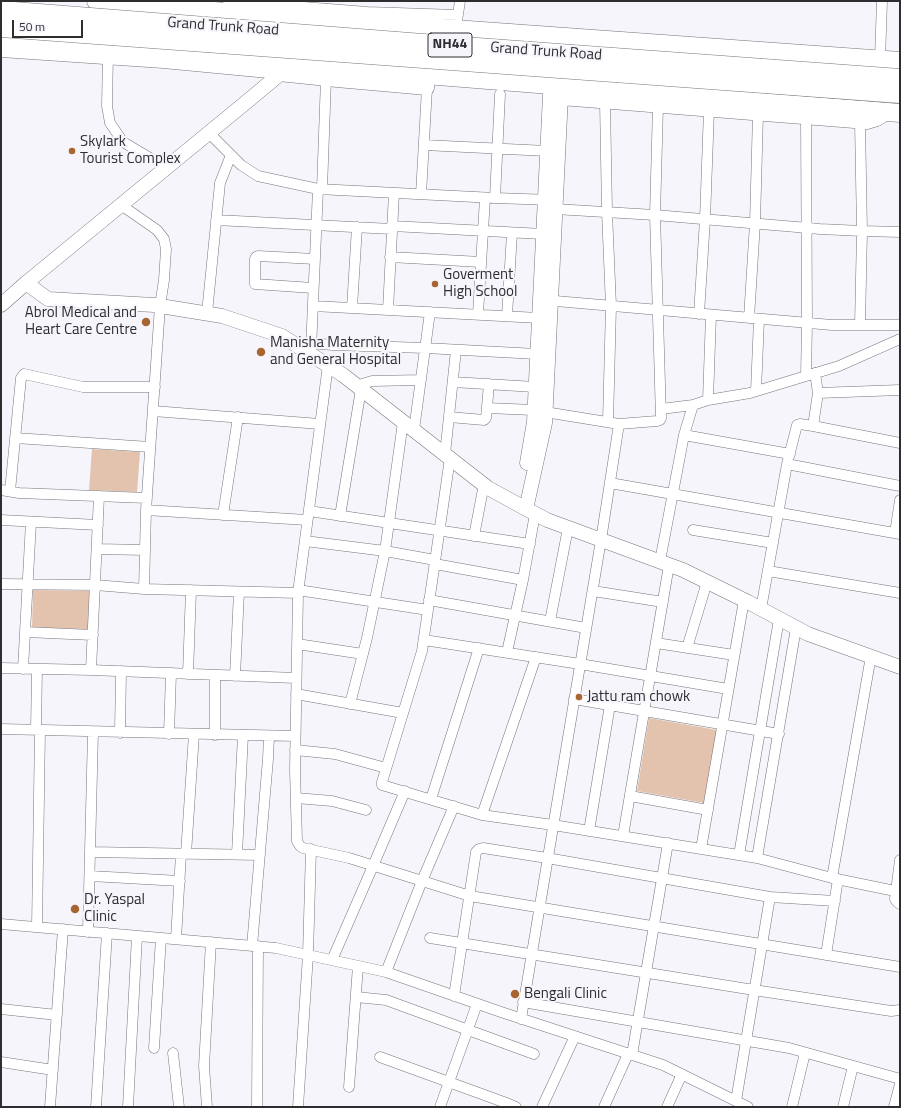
<!DOCTYPE html>
<style>
body{margin:0}
#map{position:relative;width:901px;height:1108px;overflow:hidden;background:#f6f5fb;font-family:"Titillium Web",sans-serif}
canvas{display:block}
.frame{position:absolute;inset:0;border:2px solid #2e2d30;pointer-events:none}
.scale{position:absolute;left:12px;top:20px;width:71px;height:18px;box-sizing:border-box;border:2px solid #2e2d30;border-top:0;padding-left:5px;font-size:12px;line-height:14px;white-space:nowrap;color:#2e2d30;-webkit-text-stroke:3px #f6f5fb;paint-order:stroke}
</style>
<div id="map">
<canvas width="901" height="1108"></canvas>
<div class="frame"></div>
<div class="scale">50 m</div>
</div>
<script>
const ctx = document.querySelector('canvas').getContext('2d');
ctx.lineJoin = 'round';
function paint(path, color) {
  ctx.fillStyle = color;
  ctx.fill(path, 'evenodd');
}
function shape(rows) {
  const path = new Path2D();
  for (const r of rows) {
    path.moveTo(r[0], r[1]);
    for (let i = 2; i < r.length; i += 2) path.lineTo(r[i], r[i + 1]);
  }
  return path;
}
function strokePath(path, color, width, dash) {
  ctx.strokeStyle = color;
  ctx.lineWidth = width;
  ctx.lineCap = dash ? 'butt' : 'round';
  ctx.setLineDash(dash || []);
  ctx.stroke(path);
}
function label(font, color, halo, rows, align = 'center') {
  ctx.font = font + ' "Titillium Web",sans-serif';
  ctx.lineWidth = 4;
  ctx.setLineDash([]);
  ctx.textBaseline = 'middle';
  ctx.strokeStyle = halo;
  ctx.fillStyle = color;
  for (const [text, x, y, turn = 0] of rows) {
    ctx.save();
    ctx.translate(x, y);
    ctx.rotate((+turn || 0) * Math.PI / 180);
    ctx.textAlign = isNaN(turn) ? turn : align;
    if (halo) ctx.strokeText(text, 0, 0);
    ctx.fillText(text, 0, 0);
    ctx.restore();
  }
}
paint(shape([
 [92,449,140,452,137,492,89,490],
 [33,590,90,591,89,629,32,628],
 [649,718,717,730,704,803,637,791]
]), '#e3c3ae');
const street = shape([
 [228,1,367,12,457,15],
 [457,21,460,1],
 [1,52,163,63,279,74],
 [108,53,107,106,110,123,123,142,150,158],
 [880,59,882,1],
 [605,102,607,212,611,306,608,422],
 [806,118,807,323,806,376],
 [209,133,241,165,258,176,318,189,495,198,552,200],
 [424,145,547,151],
 [322,189,326,79],
 [421,194,427,88],
 [495,198,500,94],
 [121,205,157,230,164,239,166,249,164,280,160,306,146,510,144,589],
 [555,209,655,215,820,229,862,231,900,232],
 [216,220,392,229],
 [392,226,543,234],
 [390,257,481,262],
 [313,288,255,284,255,259,256,257,258,256,315,259],
 [544,300,832,325,900,325],
 [313,306,539,318],
 [352,308,357,227],
 [388,310,394,193],
 [207,313,220,183,231,155],
 [478,314,485,198],
 [699,314,705,219,709,110],
 [507,316,512,233],
 [749,318,755,223,758,114],
 [860,325,862,231,860,122],
 [311,343,332,345,425,348,537,354],
 [311,349,318,189],
 [328,365,298,593,295,770,297,841,300,846,303,848,349,858,470,896,900,967],
 [453,382,535,387],
 [356,386,372,381,421,380],
 [756,391,759,319],
 [818,393,900,390],
 [708,400,711,315],
 [487,408,534,410],
 [661,409,693,405,708,400,750,393,839,366,900,339],
 [153,411,320,424],
 [545,412,619,424,657,421,660,420,661,418,655,215,658,106],
 [449,417,484,420,486,418,489,384],
 [813,426,818,393,815,373],
 [414,430,430,312],
 [684,435,790,454],
 [15,438,150,447],
 [445,454,456,350],
 [450,458,422,651,382,782,382,785,482,815,553,825,757,858,832,878,895,891],
 [787,464,900,486],
 [610,483,900,534],
 [1,490,19,493,147,498],
 [10,491,21,378,24,374,83,387,155,387],
 [146,510,307,520],
 [309,511,530,544],
 [223,515,238,417],
 [340,516,361,389],
 [1,520,98,525],
 [693,530,773,543],
 [895,533,900,500],
 [474,536,484,484],
 [305,541,385,551,435,560],
 [97,549,145,550],
 [660,561,684,435,693,405],
 [435,564,523,580],
 [768,571,900,593],
 [1,584,95,585,144,589,298,593],
 [298,590,428,610],
 [593,591,663,602],
 [429,600,586,628],
 [761,609,787,464,797,425,800,424,813,426,900,443],
 [550,621,568,528],
 [25,632,93,635],
 [424,640,580,664,728,689],
 [656,643,734,655],
 [297,644,363,654],
 [687,648,707,582],
 [507,652,523,580,535,514],
 [1,668,91,670,296,678],
 [23,669,31,522],
 [91,670,99,496],
 [188,674,191,590],
 [215,675,215,735],
 [235,676,239,592],
 [296,694,403,713],
 [574,699,779,734],
 [350,704,367,638,385,551,403,422],
 [1,729,295,736],
 [36,730,37,669],
 [120,733,121,671],
 [169,734,171,673],
 [295,750,335,754,386,768],
 [630,796,708,810],
 [296,798,332,801,366,810],
 [431,799,479,648],
 [482,815,536,657],
 [589,831,610,705],
 [623,836,669,565],
 [701,849,744,600],
 [90,852,260,855],
 [186,854,194,734],
 [237,854,243,735],
 [739,855,779,619],
 [757,858,796,628],
 [900,860,895,899,897,902,900,904],
 [90,876,180,881],
 [832,878,871,656],
 [1,924,276,948,386,972,501,1012,663,1065,748,1107],
 [37,927,40,730],
 [88,932,93,732],
 [430,938,754,990,891,1011,900,1010],
 [176,939,181,854],
 [252,946,268,759,269,736],
 [826,955,838,879],
 [332,960,373,866,405,791],
 [386,972,422,881,454,806],
 [454,996,476,852,479,849,483,848,547,858,770,897,835,901],
 [356,997,386,1000,534,1054],
 [523,1002,789,1048,900,1079],
 [1,1009,57,1015],
 [521,1019,601,540,619,424],
 [154,1048,161,938],
 [173,1053,179,1107],
 [632,1055,668,843],
 [380,1057,509,1104,516,1107],
 [1,1062,53,1070],
 [349,1087,358,966],
 [736,1101,770,897],
 [50,1107,63,929],
 [96,1107,107,933],
 [128,1107,137,936],
 [207,1107,204,1066,211,942],
 [257,1107,258,946],
 [298,1107,308,955,311,849],
 [440,1107,477,1004],
 [542,1107,575,1036],
 [604,1107,628,1054],
 [667,1107,682,1074],
 [792,1107,805,1053],
 [843,1107,853,1066],
 [894,1107,900,1084]
]);
const secondary = shape([
 [279,74,337,80,427,88,428,75],
 [561,98,867,122,877,119,888,112],
 [26,283,48,299,154,305,222,316,282,336,343,375,488,488,519,505,547,520,683,570,748,602,808,634,900,667],
 [1,305,26,283,244,104,292,64,292,60],
 [527,463,534,422,551,75],
 [526,509,545,423,562,75]
]);
const highway = shape([
 [96,1,273,16,900,61],
 [1,41,900,113]
]);
strokePath(street, '#76757b', 11);
strokePath(secondary, '#76757b', 15);
strokePath(highway, '#76757b', 19);
strokePath(street, '#fff', 10);
strokePath(secondary, '#fff', 14);
strokePath(highway, '#fff', 18);
const highwayBridge = shape([
 [1,10,423,43,900,78],
 [1,28,900,94]
]);
strokePath(highwayBridge, '#76757b', 19, []);
strokePath(highwayBridge, '#fff', 18);
for (const [x, y, r, color] of [
 [72,151,4,"#a86532"],
 [435,284,4,"#a86532"],
 [146,322,5,"#a86532"],
 [261,352,5,"#a86532"],
 [579,697,4,"#a86532"],
 [75,909,5,"#a86532"],
 [515,994,5,"#a86532"]
]) {
  const dot = new Path2D();
  dot.arc(x, y, r, 0, 2 * Math.PI);
  ctx.fillStyle = color;
  ctx.fill(dot);
  strokePath(dot, '#f6f5fb', 1.5);
}
for (const [x, y, w] of [
 [450,45,44]
]) {
  const box = new Path2D();
  box.roundRect(x - w / 2, y - 12, w, 24, 3);
  ctx.fillStyle = '#f6f5fb';
  ctx.fill(box);
  strokePath(box, '#2e2d30', 1);
}
label('bold 14px', '#2e2d30', null, [
 ["NH44",450,45]
]);
label('15px', '#2e2d30', '#f6f5fb', [
 ["Grand Trunk Road",223,27,4],
 ["Grand Trunk Road",546,52,4]
]);
label('15px', '#2e2d30', '#f6f5fb', [
 ["Skylark",80,142],
 ["Tourist Complex",80,159],
 ["Goverment",443,275],
 ["High School",443,292],
 ["Abrol Medical and",137,313,"right"],
 ["Heart Care Centre",137,330,"right"],
 ["Manisha Maternity",270,343],
 ["and General Hospital",270,360],
 ["Jattu ram chowk",587,697],
 ["Dr. Yaspal",84,900],
 ["Clinic",84,917],
 ["Bengali Clinic",524,994]
], 'left');
</script>
